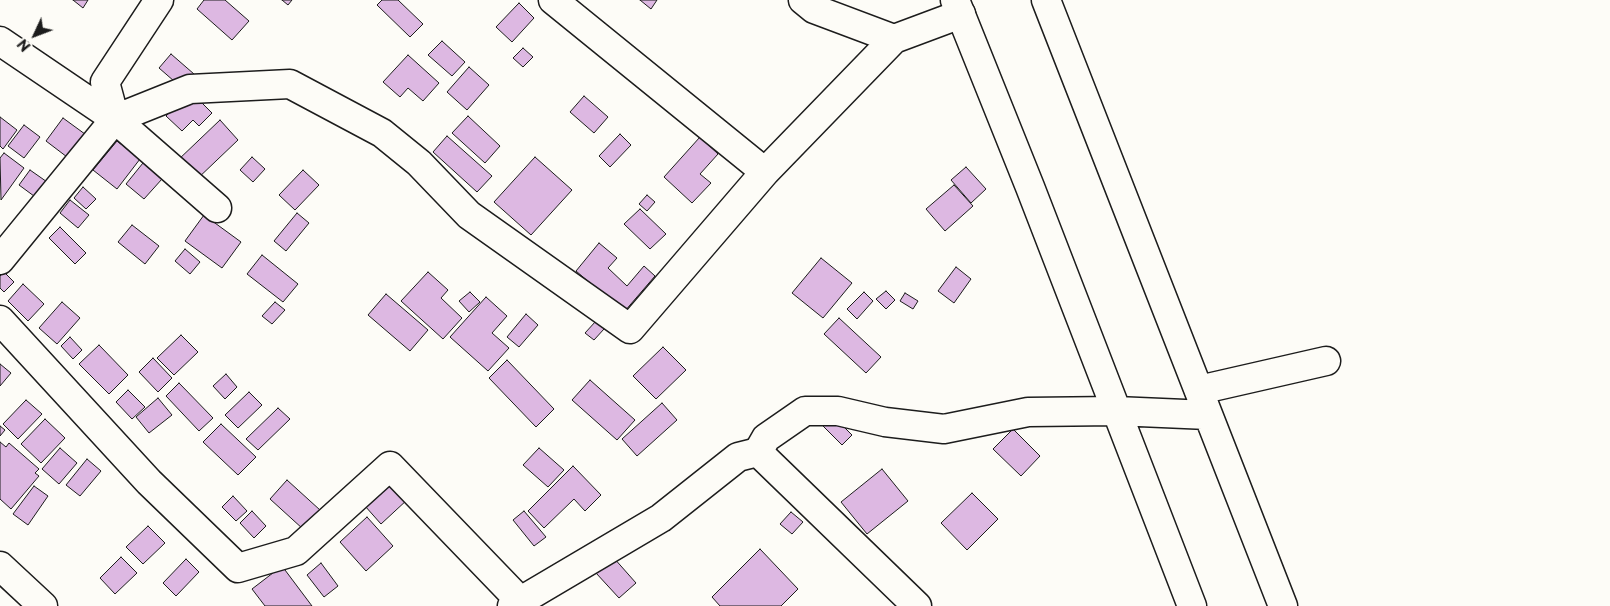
<!DOCTYPE html>
<style>
body{margin:0}
#map{position:relative;width:1610px;height:606px;overflow:hidden;background:#fdfcf7;font-family:"Playpen Sans",sans-serif}
canvas{display:block}
.north{position:absolute;left:10px;top:10px;width:50px;height:50px;-webkit-text-stroke:4px #fdfcf7;paint-order:stroke;rotate:227deg;font-size:14px;font-weight:700;line-height:20px;text-align:center;color:#1c1c1c}
.north::after{content:'';display:block;margin:auto;width:18px;height:22px;background:#1c1c1c;clip-path:polygon(50% 0,100% 100%,50% 72%,0 100%)}
</style>
<div id="map">
<canvas width="1610" height="606"></canvas>
<div class="north">N</div>
</div>
<script>
const ctx = document.querySelector('canvas').getContext('2d');
ctx.lineJoin = 'round';
function paint(path, color) {
  ctx.fillStyle = color;
  ctx.fill(path, 'evenodd');
}
function shape(rows) {
  const path = new Path2D();
  for (const r of rows) {
    path.moveTo(r[0], r[1]);
    for (let i = 2; i < r.length; i += 2) path.lineTo(r[i], r[i + 1]);
  }
  return path;
}
function strokePath(path, color, width, dash) {
  ctx.strokeStyle = color;
  ctx.lineWidth = width;
  ctx.lineCap = dash ? 'butt' : 'round';
  ctx.setLineDash(dash || []);
  ctx.stroke(path);
}
const building = shape([
 [73,0,88,0,83,8,73,0],
 [204,0,225,0,249,21,232,40,197,9,204,0],
 [282,0,292,0,288,5,282,0],
 [382,0,398,0,423,24,410,37,377,5,382,0],
 [640,0,657,0,651,9,640,0],
 [519,3,534,18,512,42,496,27,519,3],
 [442,41,465,62,452,76,428,55,442,41],
 [523,48,533,57,523,67,513,58,523,48],
 [171,54,194,74,182,88,159,68,171,54],
 [408,55,439,83,423,101,408,88,400,97,383,82,408,55],
 [469,67,489,85,467,110,447,92,469,67],
 [190,91,212,113,199,126,193,120,182,131,166,116,190,91],
 [584,96,608,117,594,133,570,112,584,96],
 [468,116,500,146,485,163,452,133,468,116],
 [0,117,17,130,3,149,0,146,0,117],
 [63,118,89,137,71,160,46,141,63,118],
 [220,120,238,140,195,181,177,161,220,120],
 [24,125,40,137,24,158,8,146,24,125],
 [620,134,631,145,610,167,599,156,620,134],
 [447,136,492,176,477,192,433,152,447,136],
 [700,137,718,154,700,174,711,183,692,203,664,177,700,137],
 [117,141,140,159,117,189,93,170,117,141],
 [4,153,24,168,1,200,0,158,4,153],
 [252,157,265,169,253,182,240,170,252,157],
 [535,157,572,190,531,235,494,202,535,157],
 [143,163,162,179,144,199,126,184,143,163],
 [966,167,986,189,971,203,951,180,966,167],
 [30,170,50,184,38,199,19,185,30,170],
 [303,170,319,185,295,210,279,195,303,170],
 [954,185,973,206,945,231,926,209,954,185],
 [83,187,96,199,86,209,74,198,83,187],
 [647,195,655,202,647,211,639,204,647,195],
 [70,200,89,215,78,228,60,213,70,200],
 [640,209,666,234,650,249,624,224,640,209],
 [297,213,309,223,286,251,274,241,297,213],
 [204,215,241,242,222,268,185,241,204,215],
 [132,225,159,246,145,264,118,242,132,225],
 [60,227,86,253,75,264,49,238,60,227],
 [599,243,617,258,608,268,627,286,644,266,655,276,624,312,576,271,599,243],
 [185,249,200,262,190,274,175,261,185,249],
 [262,255,298,284,283,302,247,274,262,255],
 [821,258,852,283,823,318,792,293,821,258],
 [956,267,971,279,954,303,938,291,956,267],
 [4,272,14,282,4,292,0,288,0,276,4,272],
 [428,272,448,290,441,298,462,318,443,339,401,301,428,272],
 [23,284,44,304,28,321,8,301,23,284],
 [886,291,895,300,886,309,876,299,886,291],
 [470,292,480,302,469,312,459,301,470,292],
 [864,292,873,301,857,319,847,309,864,292],
 [905,293,918,301,913,309,900,301,905,293],
 [386,294,428,330,410,351,368,315,386,294],
 [486,297,507,316,492,333,509,348,488,371,450,337,486,297],
 [62,302,80,318,57,344,39,328,62,302],
 [275,302,285,310,272,324,262,316,275,302],
 [526,314,538,325,519,347,507,337,526,314],
 [839,318,881,357,866,373,824,334,839,318],
 [596,321,604,329,594,340,585,333,596,321],
 [181,335,198,352,174,375,157,358,181,335],
 [70,337,82,350,73,359,61,346,70,337],
 [99,345,128,375,109,394,79,364,99,345],
 [663,347,686,370,656,399,633,376,663,347],
 [153,358,172,378,158,392,139,372,153,358],
 [507,360,554,409,536,427,489,378,507,360],
 [0,364,11,373,0,386,0,364],
 [226,374,237,387,225,399,213,386,226,374],
 [590,380,635,420,617,440,572,400,590,380],
 [179,383,213,418,199,431,166,396,179,383],
 [128,390,145,407,132,419,116,402,128,390],
 [249,392,262,405,238,428,225,415,249,392],
 [158,398,172,415,149,433,136,417,158,398],
 [26,400,42,414,18,439,3,424,26,400],
 [662,403,677,420,637,456,622,439,662,403],
 [278,408,290,419,258,450,246,439,278,408],
 [831,414,852,435,842,445,821,424,831,414],
 [45,419,65,438,41,463,21,444,45,419],
 [221,424,256,457,238,475,203,442,221,424],
 [0,426,5,430,0,436,0,426],
 [1013,429,1040,456,1021,476,993,449,1013,429],
 [0,442,6,447,9,443,39,469,35,473,39,476,11,509,0,499,0,442],
 [60,448,77,463,59,484,42,469,60,448],
 [539,448,564,470,548,487,523,465,539,448],
 [87,459,101,471,80,496,66,485,87,459],
 [573,466,601,495,585,511,574,499,544,528,528,511,573,466],
 [882,469,908,501,867,534,841,502,882,469],
 [287,480,320,510,303,529,270,499,287,480],
 [391,481,408,499,381,524,365,506,391,481],
 [34,486,48,496,28,525,13,514,34,486],
 [972,493,998,519,967,550,941,523,972,493],
 [233,496,247,511,236,521,222,507,233,496],
 [252,511,266,526,254,538,240,523,252,511],
 [524,511,546,537,534,546,513,520,524,511],
 [791,512,803,522,792,534,780,524,791,512],
 [367,517,393,546,366,571,340,542,367,517],
 [148,526,165,543,143,564,126,547,148,526],
 [760,549,798,589,781,606,720,606,712,597,760,549],
 [121,557,137,573,115,594,100,578,121,557],
 [613,557,636,583,619,598,596,573,613,557],
 [186,559,199,572,176,596,163,583,186,559],
 [321,563,338,586,324,597,307,575,321,563],
 [282,566,312,606,265,606,252,589,282,566]
]);
paint(building, '#ddb8e2');
strokePath(building, '#1c1c1c', 1);
const street = shape([
 [553,0,765,172],
 [803,0,814,9,894,39],
 [0,41,115,119,217,208],
 [115,119,190,89,290,84,382,133,419,163,469,215,630,329,765,172,894,39,961,14],
 [0,260,115,119,105,82,159,0],
 [0,320,149,482,238,568,296,551,390,466,525,606],
 [1199,390,1326,361],
 [0,566,43,606],
 [512,606,661,518,738,457,758,452,917,606]
]);
const secondary = shape([
 [955,0,1030,187,1192,606],
 [1046,0,1283,606],
 [758,452,766,438,805,411,838,411,885,422,944,429,1028,412,1116,411,1208,415]
]);
strokePath(street, '#1c1c1c', 31);
strokePath(secondary, '#1c1c1c', 31);
strokePath(street, '#fdfcf7', 28);
strokePath(secondary, '#fdfcf7', 28);
</script>
